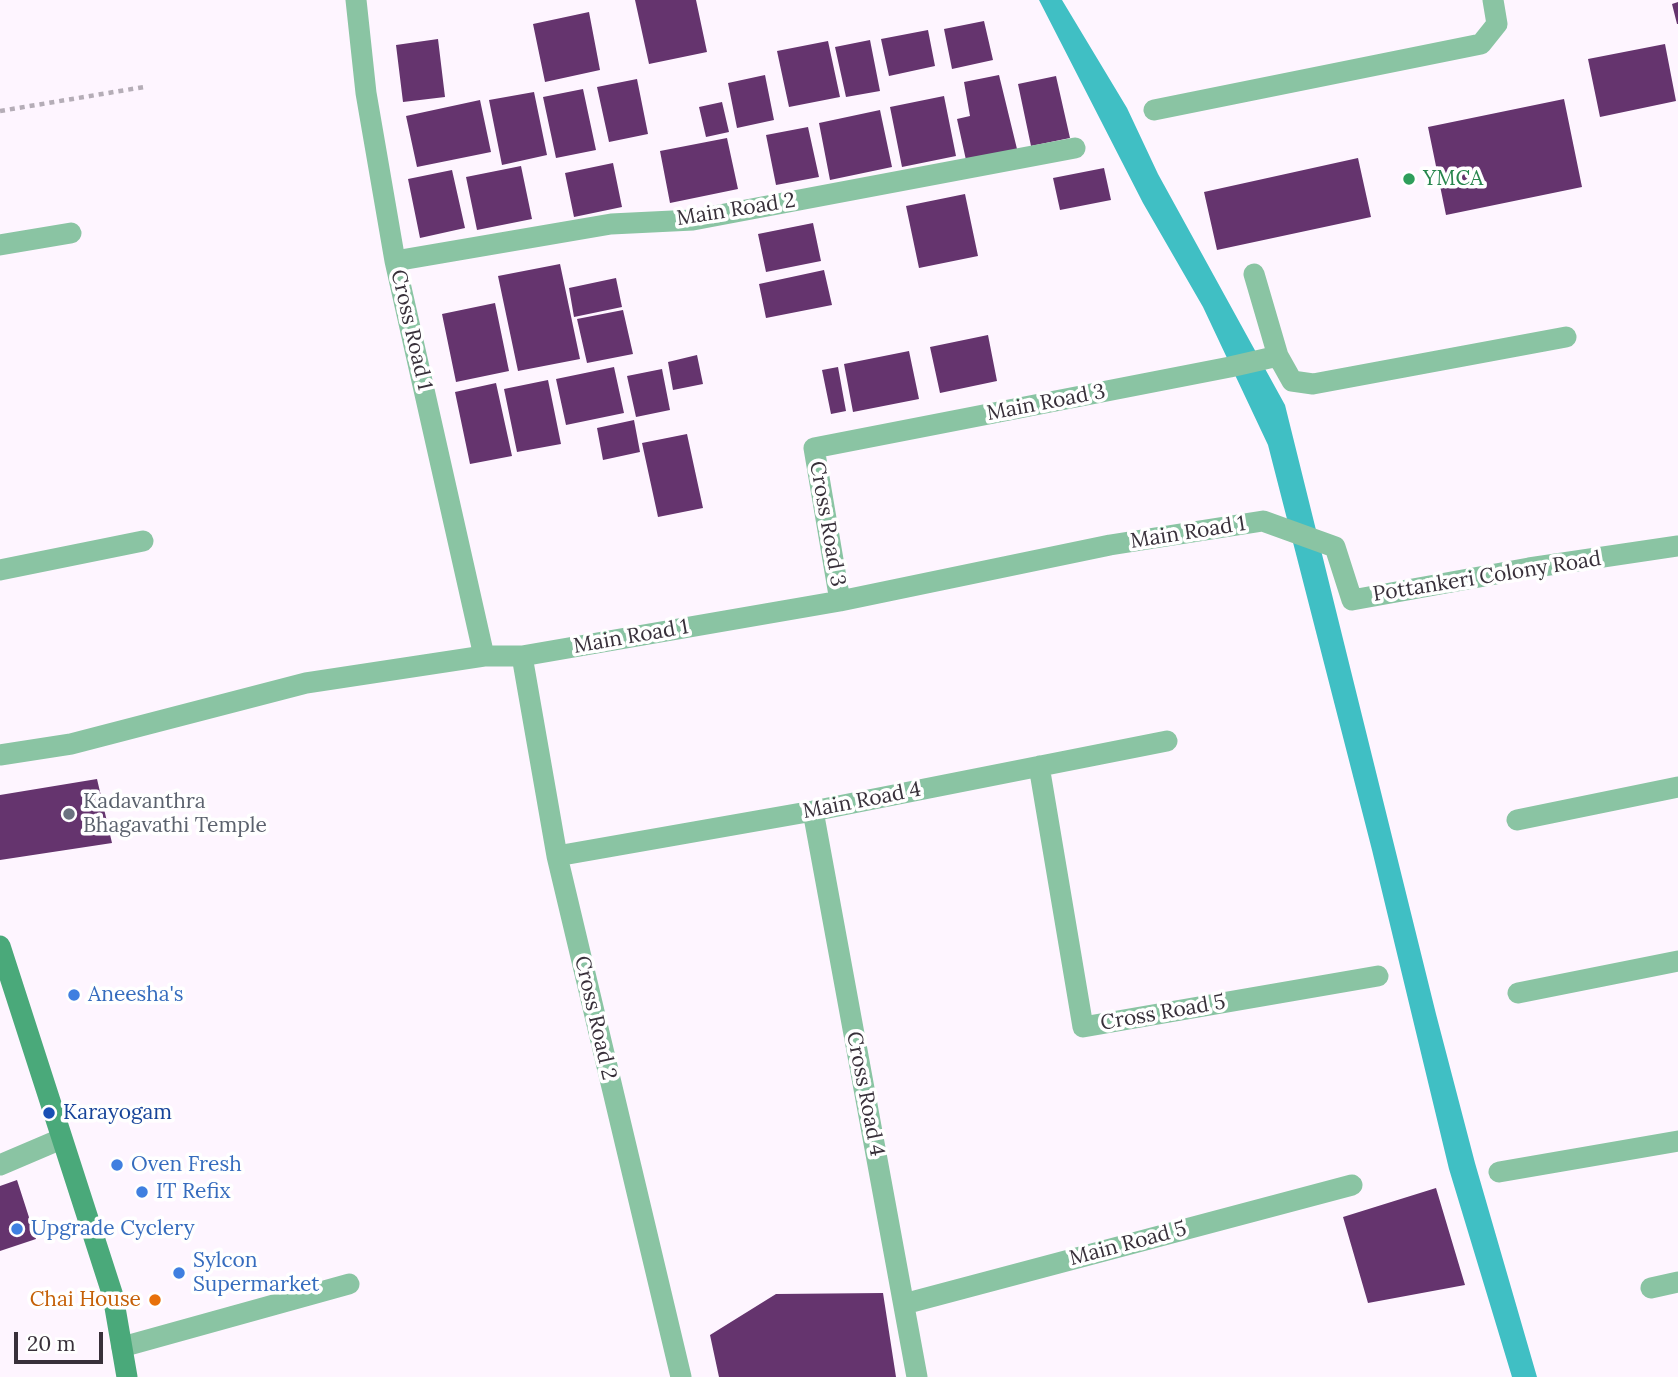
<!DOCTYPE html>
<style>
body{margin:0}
#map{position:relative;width:1678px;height:1377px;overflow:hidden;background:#fef5ff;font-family:Lora,serif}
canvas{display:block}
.scale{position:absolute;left:14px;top:1332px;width:89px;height:32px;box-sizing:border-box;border:4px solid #38303a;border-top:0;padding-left:9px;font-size:21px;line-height:24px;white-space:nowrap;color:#38303a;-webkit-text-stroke:5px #fff;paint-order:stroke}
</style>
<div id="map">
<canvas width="1678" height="1377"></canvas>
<div class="scale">20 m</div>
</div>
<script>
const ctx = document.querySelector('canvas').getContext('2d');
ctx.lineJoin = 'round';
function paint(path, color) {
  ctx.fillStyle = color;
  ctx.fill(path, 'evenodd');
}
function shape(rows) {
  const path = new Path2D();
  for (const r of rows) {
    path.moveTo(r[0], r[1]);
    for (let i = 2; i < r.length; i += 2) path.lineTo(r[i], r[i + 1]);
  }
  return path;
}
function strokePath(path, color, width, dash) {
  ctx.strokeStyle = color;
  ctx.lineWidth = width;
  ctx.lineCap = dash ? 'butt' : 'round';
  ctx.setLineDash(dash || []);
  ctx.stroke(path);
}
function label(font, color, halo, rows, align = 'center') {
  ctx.font = font + ' Lora,serif';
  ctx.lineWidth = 7;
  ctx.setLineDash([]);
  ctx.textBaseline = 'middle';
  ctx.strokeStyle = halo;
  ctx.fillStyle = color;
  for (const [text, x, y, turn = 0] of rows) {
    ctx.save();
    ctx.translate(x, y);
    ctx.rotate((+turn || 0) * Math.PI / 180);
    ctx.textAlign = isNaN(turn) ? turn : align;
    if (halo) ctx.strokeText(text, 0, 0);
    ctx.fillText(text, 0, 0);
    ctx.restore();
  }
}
paint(shape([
 [1039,0,1062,0,1127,108,1158,174,1285,405,1436,1014,1475,1163,1537,1377,1512,1377,1449,1169,1372,850,1268,445,1203,307,1143,203]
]), '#40bfc4');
paint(shape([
 [635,0,696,0,707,52,649,64],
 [1678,2,1678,24,1677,24,1672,4],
 [589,12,600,70,545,82,533,24],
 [984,21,993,60,952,69,944,29],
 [928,30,935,66,889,76,881,39],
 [438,39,445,97,403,102,396,45],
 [870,40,880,91,846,97,835,47],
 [828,41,840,97,789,107,777,51],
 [1665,44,1676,101,1600,117,1588,59],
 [765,75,774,120,737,128,728,83],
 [999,75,1017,149,966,160,957,119,970,116,964,82],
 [1056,76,1070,138,1031,146,1018,84],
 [637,79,648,134,609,142,597,87],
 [583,89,596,150,556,158,543,97],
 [534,92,547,155,502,165,489,100],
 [944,96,956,156,902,167,890,107],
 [1564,99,1582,187,1446,215,1428,127],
 [480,100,491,152,417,167,406,116],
 [722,102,729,132,706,137,699,107],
 [880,110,892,167,830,180,819,123],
 [808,127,819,177,776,185,766,135],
 [727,138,738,189,670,203,660,151],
 [1358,158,1371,217,1217,250,1204,192],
 [613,163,622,207,574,217,565,173],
 [521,166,532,219,477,230,466,177],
 [1104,168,1111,200,1060,210,1053,178],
 [452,170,465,228,420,238,408,179],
 [965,194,978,256,919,268,906,206],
 [813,223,821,261,766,272,758,234],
 [560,264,580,359,518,371,498,276],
 [824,270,832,305,766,318,759,284],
 [616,278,622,307,574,317,569,288],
 [495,303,509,371,456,382,442,314],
 [623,310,633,354,587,363,577,319],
 [988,335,997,381,940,393,930,347],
 [909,351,919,399,853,412,844,364],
 [697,355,703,384,673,390,668,362],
 [614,367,624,413,566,425,556,379],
 [838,367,846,411,831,414,822,370],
 [662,369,670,410,636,417,627,376],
 [548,380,561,444,517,452,504,389],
 [496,383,512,456,470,464,455,392],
 [634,420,640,452,603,460,597,428],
 [687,434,703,508,658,517,642,443],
 [97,779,112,843,0,860,0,795],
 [17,1180,36,1239,0,1251,0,1186],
 [1436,1188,1465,1285,1368,1303,1343,1217],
 [883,1293,896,1377,719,1377,710,1335,776,1294]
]), '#65346e');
strokePath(shape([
 [0,111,144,87]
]), '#b5adb7', 4.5, [5, 5]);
strokePath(shape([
 [356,0,366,93,395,261,484,656],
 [1154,110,1481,44,1497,24,1493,0],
 [0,245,71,233],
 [395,261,611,224,693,220,1075,148],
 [1254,274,1278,356,1292,381,1313,384,1566,337],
 [0,570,143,541],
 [840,601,814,448,1230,367,1278,356],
 [522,656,557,856,681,1377],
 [0,755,71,744,306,683,484,656,522,656,840,601,1110,545,1263,521,1335,547,1352,600,1529,568,1678,546],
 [1039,766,1083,1027,1378,976],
 [813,811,917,1377],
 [1517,820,1678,787],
 [557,856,813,811,1167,741],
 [1518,993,1678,961],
 [0,1165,61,1139],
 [1499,1172,1678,1141],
 [1651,1288,1678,1282],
 [904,1304,1352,1185],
 [122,1347,349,1284]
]), '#8ac4a3', 21);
strokePath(shape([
 [0,946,113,1296,127,1377]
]), '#4aa97a', 21);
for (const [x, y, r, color] of [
 [1409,179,7,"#2e9e5b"],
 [69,814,7,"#6b7280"],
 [74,995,7,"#3f7fe0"],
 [49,1113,7,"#1a4fb4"],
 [117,1165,7,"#3f7fe0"],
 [142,1192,7,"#3f7fe0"],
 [17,1229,7,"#3f7fe0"],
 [179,1273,7,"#3f7fe0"],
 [155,1300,7,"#e8710a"]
]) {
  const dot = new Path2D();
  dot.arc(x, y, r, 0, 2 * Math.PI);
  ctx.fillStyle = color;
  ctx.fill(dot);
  strokePath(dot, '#fff', 2.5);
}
label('21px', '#27864d', '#fff', [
 ["YMCA",1423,179]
], 'left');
label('21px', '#38303a', '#fff', [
 ["Main Road 2",736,210,-9],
 ["Cross Road 1",411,330,77],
 ["Main Road 3",1046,403,-11],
 ["Cross Road 3",827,524,80],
 ["Main Road 1",1188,533,-9],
 ["Pottankeri Colony Road",1487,577,-9],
 ["Main Road 1",631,637,-10],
 ["Main Road 4",862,801,-11],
 ["Cross Road 5",1163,1013,-10],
 ["Cross Road 2",595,1018,77],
 ["Cross Road 4",865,1094,79],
 ["Main Road 5",1128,1244,-15]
]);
label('21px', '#5b616d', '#fff', [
 ["Kadavanthra",83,802],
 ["Bhagavathi Temple",83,826]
], 'left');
label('21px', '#366cbe', '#fff', [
 ["Aneesha's",88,995],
 ["Oven Fresh",131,1165],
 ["IT Refix",156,1192],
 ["Upgrade Cyclery",31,1229],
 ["Sylcon",193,1261],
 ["Supermarket",193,1285]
], 'left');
label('21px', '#164399', '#fff', [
 ["Karayogam",63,1113]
], 'left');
label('21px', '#c56008', '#fff', [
 ["Chai House",141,1300]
], 'right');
</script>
